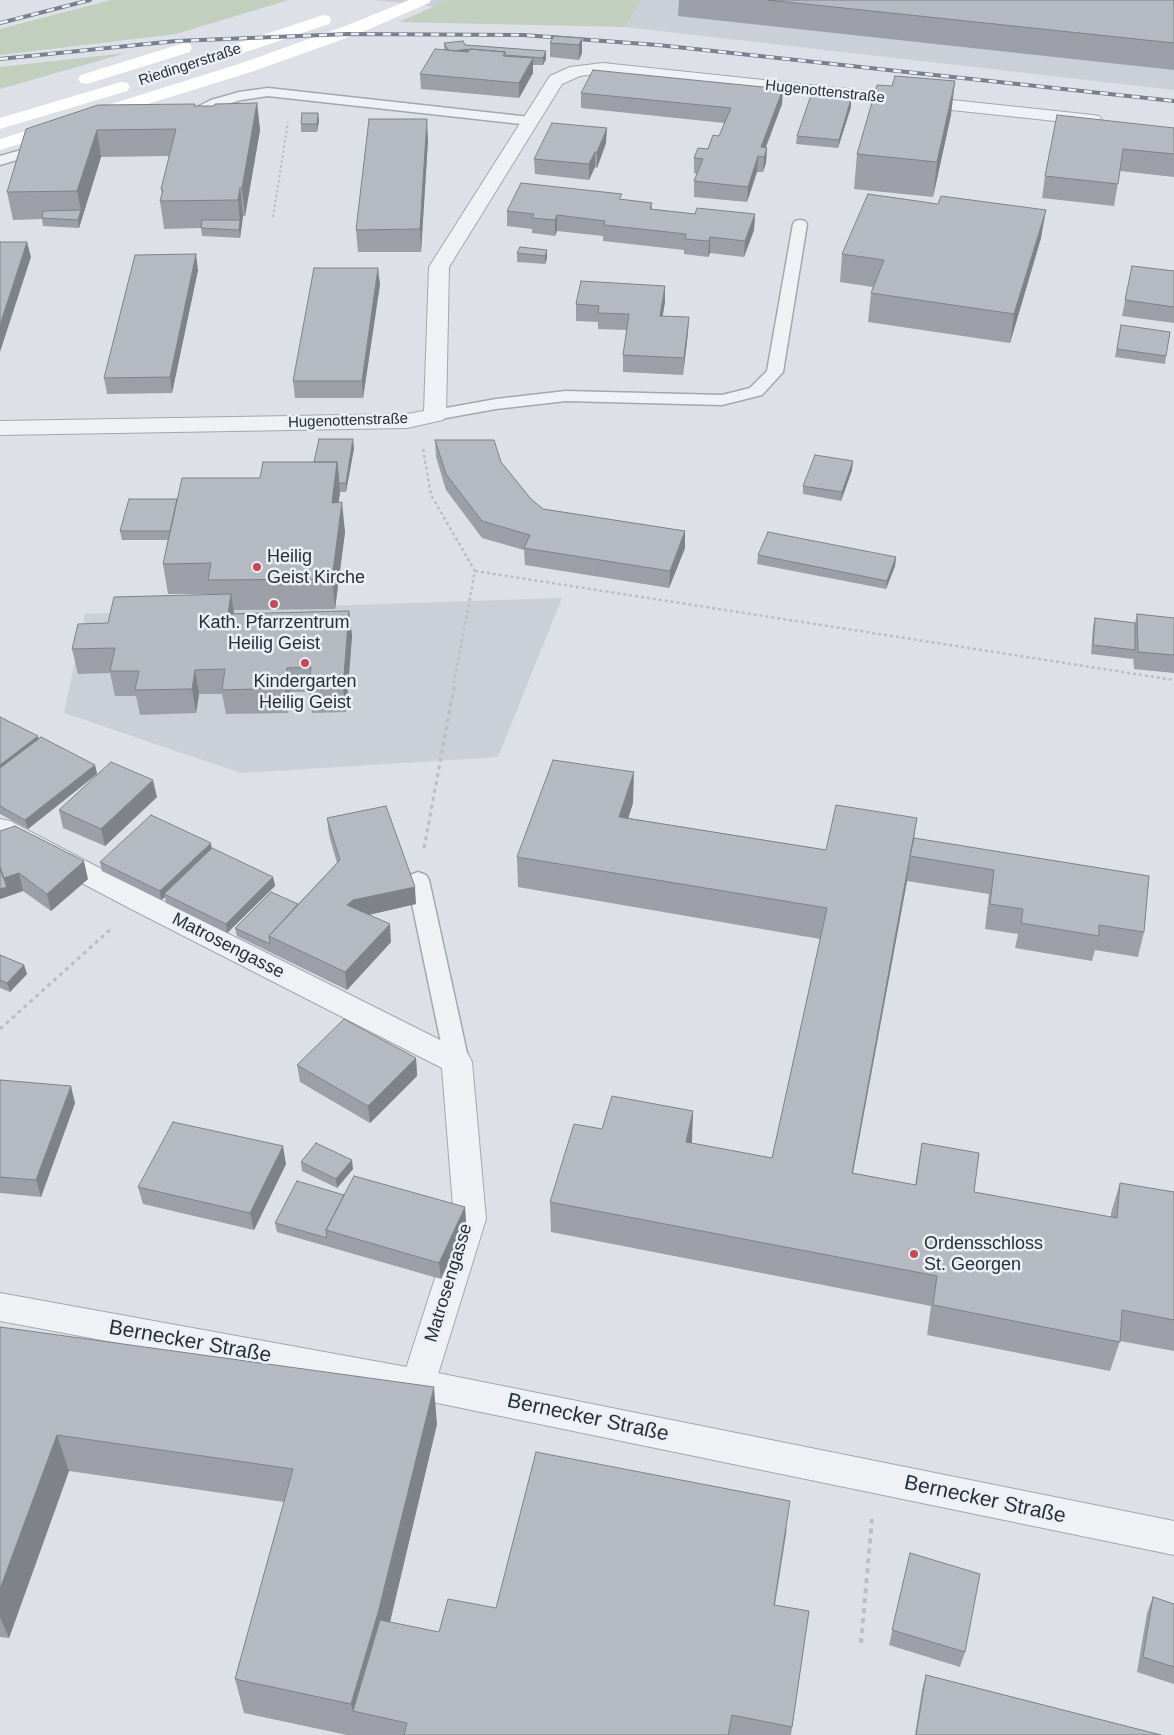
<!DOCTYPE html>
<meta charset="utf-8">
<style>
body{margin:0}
canvas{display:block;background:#dde0e6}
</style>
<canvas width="1174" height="1735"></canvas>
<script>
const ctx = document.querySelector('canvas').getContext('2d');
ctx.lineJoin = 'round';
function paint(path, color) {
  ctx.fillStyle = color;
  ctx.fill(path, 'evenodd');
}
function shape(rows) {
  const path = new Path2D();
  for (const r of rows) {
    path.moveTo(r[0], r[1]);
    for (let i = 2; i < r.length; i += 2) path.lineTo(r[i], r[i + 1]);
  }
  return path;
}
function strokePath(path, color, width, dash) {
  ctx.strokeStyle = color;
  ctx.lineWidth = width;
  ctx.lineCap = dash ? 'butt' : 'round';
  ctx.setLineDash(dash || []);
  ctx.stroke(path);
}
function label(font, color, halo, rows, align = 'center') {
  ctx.font = font + ' Arial,sans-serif';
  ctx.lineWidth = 5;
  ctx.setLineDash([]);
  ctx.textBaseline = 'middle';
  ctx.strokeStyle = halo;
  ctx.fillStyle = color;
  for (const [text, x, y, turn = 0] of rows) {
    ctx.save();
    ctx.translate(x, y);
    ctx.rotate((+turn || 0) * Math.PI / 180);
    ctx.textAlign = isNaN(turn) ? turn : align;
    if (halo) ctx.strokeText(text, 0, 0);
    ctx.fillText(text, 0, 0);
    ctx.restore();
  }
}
paint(shape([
 [373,0,1174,0,1174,90,625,27],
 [562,598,498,757,241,773,64,713,85,614]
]), '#cbcfd7');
paint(shape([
 [111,0,289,0,176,34,0,55,0,29],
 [448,0,641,0,625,27,399,22],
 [126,53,0,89,0,67]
]), '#c2cfbf');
const service = shape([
 [268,88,530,117,537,121,530,125,268,96,241,100,221,106,189,122,184,123,177,119,179,116,211,100,239,92,268,88],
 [45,143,50,144,52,147,50,150,0,165,0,156,45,143],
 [800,220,805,221,807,224,783,372,762,395,722,405,566,401,496,409,435,420,429,419,427,415,429,411,435,410,496,399,566,391,722,395,750,388,767,371,793,224,795,221,800,220],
 [418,872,426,875,429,880,469,1062,465,1068,457,1071,449,1068,445,1062,407,880,410,875,418,872]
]);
const minor = shape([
 [603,63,1093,115,1099,116,1102,120,1099,124,1093,125,603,73,580,76,562,84,449,267,446,415,443,420,407,428,0,435,0,421,407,414,424,411,429,267,550,76,570,67,603,63],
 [0,819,10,821,151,895,468,1054,472,1062,486,1219,435,1384,430,1395,418,1399,406,1395,401,1384,454,1219,442,1068,131,909,0,840,0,819]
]);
const tertiary = shape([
 [0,1293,418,1369,1174,1521,1174,1555,418,1399,0,1321,0,1293]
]);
strokePath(service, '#a3a7af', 3);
strokePath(minor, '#a3a7af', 2);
strokePath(tertiary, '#a3a7af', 2);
strokePath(shape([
 [273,217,288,122]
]), '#bbbec4', 2, [2.5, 2.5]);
strokePath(shape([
 [423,449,431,495,475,571,454,683],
 [475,571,1174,680]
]), '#bbbec4', 2.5, [3, 3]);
strokePath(shape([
 [424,848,455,682],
 [0,1029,112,928]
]), '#bbbec4', 3, [4, 4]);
strokePath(shape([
 [861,1643,872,1519]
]), '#bbbec4', 4, [5, 5]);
paint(service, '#eff1f4');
paint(minor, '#eff1f4');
paint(tertiary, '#eff1f4');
paint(shape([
 [409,0,431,0,429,3,360,33,254,71,0,150,0,139,242,63,348,25,409,0],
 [323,15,329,16,331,20,329,24,166,79,160,80,154,79,151,75,154,71,323,15],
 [184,43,190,44,192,48,190,52,87,84,81,83,78,79,81,75,184,43],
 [121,82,127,83,130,87,127,91,0,129,0,118,121,82]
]), '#fff');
const rail = shape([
 [0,23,90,0],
 [0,59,176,41,348,34,523,35,658,45,1174,101]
]);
strokePath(rail, '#787f8e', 4);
strokePath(rail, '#eceff4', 2.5, [8]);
paint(shape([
 [679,0,1174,0,1174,70,678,16],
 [582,38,582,53,579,60,550,57,550,43],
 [444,43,546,51,546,59,543,65,533,65,533,73,519,98,421,89,420,74,444,50],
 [581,93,782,104,766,147,767,148,766,163,763,172,757,172,747,202,694,197,694,181,697,174,694,173,694,158,708,149,719,136,724,123,581,108],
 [851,99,851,107,838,148,796,144,797,136],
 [257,103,260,130,245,216,243,216,240,238,202,236,201,228,164,229,160,201,162,195,161,189,169,156,101,157,79,228,43,226,42,219,13,220,7,192,26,129,195,106,214,106],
 [951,115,933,197,854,189,857,154],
 [319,121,317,132,301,132,301,124],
 [1174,128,1174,177,1120,171,1114,206,1042,198,1045,176],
 [428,140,421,252,358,252,356,230],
 [606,143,597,168,595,167,589,180,535,174,534,159],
 [622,200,652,203,652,209,695,214,755,214,754,230,744,257,710,253,708,257,684,254,684,250,603,241,603,236,557,231,555,236,532,233,532,229,507,226,507,211],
 [1041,238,1010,343,868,322,871,293,873,287,840,282,842,254],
 [547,250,547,258,545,264,517,262,517,253],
 [1132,266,1174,271,1174,323,1122,316],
 [198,270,172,393,107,394,104,378],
 [380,284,363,398,295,398,293,381],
 [665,302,662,316,688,333,683,375,623,372,623,355,627,330,598,329,598,322,576,321,576,304],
 [1121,325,1166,356,1165,364,1115,357],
 [435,440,501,462,531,499,543,509,685,531,685,548,669,588,525,565,524,550,482,538,446,490,436,457],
 [354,448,346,492,340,492,338,502,345,532,335,609,233,610,234,614,349,611,352,636,346,712,312,713,309,692,290,692,288,713,226,714,222,694,199,694,196,713,140,715,136,696,115,696,110,673,78,674,72,649,108,623,211,595,211,594,168,594,163,564,168,540,122,540,120,531,177,499,260,478,314,462],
 [852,470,841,501,803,494,803,486],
 [758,555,896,557,895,566,886,589,757,564],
 [1137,614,1174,618,1174,673,1134,669,1133,656,1133,659,1091,654,1093,627,1095,618,1135,623],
 [0,717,38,739,95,765,97,774,28,829,0,814],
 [157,797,105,846,63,828,59,810],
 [633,803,628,818,826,850,917,818,914,838,1149,876,1144,932,1138,957,1095,950,1092,961,1015,948,1018,934,985,929,989,894,907,881,853,1173,915,1185,922,1143,974,1192,1111,1217,1111,1213,1120,1183,1174,1192,1174,1351,1120,1341,1110,1371,927,1335,931,1306,551,1232,550,1202,602,1129,693,1111,691,1143,772,1158,820,939,518,887,517,857],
 [327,818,416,904,368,915,391,942,347,990,237,936,235,928,298,904,337,863,329,835],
 [0,831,88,879,51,911,23,891,0,899],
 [212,849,273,877,275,886,227,933,166,903,165,897,161,900,102,871,100,862],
 [0,955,24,965,27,974,10,992,0,988],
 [416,1058,417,1076,370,1123,300,1082,297,1065],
 [0,1080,75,1103,41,1197,0,1193],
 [301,1162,353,1169,337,1188,302,1171],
 [286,1164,254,1230,143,1204,138,1187],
 [344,1195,465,1207,466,1224,441,1279,277,1232,275,1223],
 [0,1327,437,1424,390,1622,439,1632,496,1608,787,1529,775,1605,809,1611,791,1735,347,1735,244,1713,235,1679,284,1502,69,1471,9,1638,0,1637],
 [910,1553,965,1652,960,1667,889,1645],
 [1153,1597,1174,1604,1174,1684,1137,1672,1147,1613],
 [926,1675,1161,1735,915,1735,922,1690]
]), '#9c9fa7');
paint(shape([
 [582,38,582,53,579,60,579,45],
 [468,49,468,56,448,51],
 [546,51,546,59,543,65,543,58],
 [533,58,533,73,519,98,519,83],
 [955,81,951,115,933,197,937,162],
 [783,89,782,104,762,157,761,147],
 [851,99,851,107,838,148,839,140],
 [257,103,260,130,245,216,242,188],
 [318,113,319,121,317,132,317,124],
 [427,119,428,140,421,252,420,229],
 [607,128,606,143,597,168,597,152],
 [97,130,101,157,79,228,78,220,81,210,77,191],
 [767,148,766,163,763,172,764,157],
 [595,152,595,167,589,180,589,164],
 [758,156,757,172,747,202,748,187],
 [240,188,243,216,240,238,239,230,240,220,238,200],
 [1046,210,1041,238,1010,343,1014,314],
 [755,214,754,230,744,257,745,241],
 [557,215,557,231,555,236,555,220],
 [710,237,710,253,708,257,709,241],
 [27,242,31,257,0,352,0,325],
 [547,250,547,258,545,264,545,256],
 [196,254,198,270,172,393,170,377],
 [378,268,380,284,363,398,362,381],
 [665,286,665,302,660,332,660,316],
 [689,317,688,333,683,375,684,358],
 [353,439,354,448,346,492,346,483],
 [853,461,852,470,841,501,842,492],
 [337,462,340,492,335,533,332,503],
 [342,502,345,532,335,609,332,579],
 [685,531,685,548,669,588,670,571],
 [896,557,895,566,886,589,887,581],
 [231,594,235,619,228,614],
 [349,611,352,636,346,712,343,688],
 [287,668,290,692,288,713,285,688],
 [195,670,199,694,196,713,192,689],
 [38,736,40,745,0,776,0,765],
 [95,765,97,774,28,829,25,820],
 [634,772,633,803,619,848,619,817],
 [153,780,157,797,105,846,101,829],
 [211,843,212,852,164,894,165,897,161,900,160,891],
 [910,857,907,881,847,1203,852,1173],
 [84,861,88,879,51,911,47,894],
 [19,873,23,891,0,899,0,889,7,887,4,878],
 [273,877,275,886,227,933,226,924],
 [415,887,416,904,355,918,347,905,353,900],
 [390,924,391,942,347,990,345,972],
 [24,965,27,974,10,992,7,983],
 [416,1058,417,1076,370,1123,368,1106],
 [71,1086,75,1103,41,1197,36,1180],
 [693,1111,692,1142,684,1172,686,1142],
 [283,1146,286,1164,254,1230,250,1213],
 [352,1160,353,1169,337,1188,336,1179],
 [465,1207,466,1224,441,1279,439,1263],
 [434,1387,437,1424,384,1647,353,1711,351,1704],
 [57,1435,69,1471,9,1638,0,1617,0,1589]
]), '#7f8288');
const building = shape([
 [768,0,1174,0,1174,43,768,0],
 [554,36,582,38,579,45,550,43,554,36],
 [463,41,465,45,546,51,543,58,505,55,505,52,470,49,469,50,468,49,454,51,448,50,444,43,463,41],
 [435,49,468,52,470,49,505,52,503,56,533,58,519,83,420,74,435,49],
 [593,70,783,89,761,147,767,148,764,157,758,156,748,187,694,181,703,159,694,158,698,148,708,149,713,135,719,136,731,108,581,93,593,70],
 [895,76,955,81,937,162,857,154,877,85,892,86,895,76],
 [811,95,851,99,839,140,797,136,811,95],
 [257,103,242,188,240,188,238,200,160,201,163,190,161,189,176,129,97,130,77,191,7,192,26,129,98,105,195,104,194,106,214,106,215,104,257,103],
 [302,113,318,113,317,124,301,124,302,113],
 [1057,115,1174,128,1174,154,1123,149,1118,184,1045,176,1057,115],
 [369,119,427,119,420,229,356,230,369,119],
 [552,123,607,128,597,152,595,152,589,164,534,159,552,123],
 [521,183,622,194,619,199,652,203,650,209,695,214,697,208,755,214,745,241,710,237,709,241,685,239,686,234,604,225,605,221,557,215,555,220,532,218,534,214,507,211,521,183],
 [868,194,938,204,941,196,1046,210,1014,314,871,293,884,260,842,254,868,194],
 [81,210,78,220,42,218,43,211,81,210],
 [202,220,240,220,239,230,201,228,202,220],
 [0,242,27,242,0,325,0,242],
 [520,247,547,250,545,256,517,253,520,247],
 [196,254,170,377,104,378,135,255,196,254],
 [1132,266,1174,271,1174,307,1125,300,1132,266],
 [314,268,378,268,362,381,293,381,314,268],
 [581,281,665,286,660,316,689,317,684,358,623,355,629,314,598,313,599,306,576,304,581,281],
 [1121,325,1170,332,1166,356,1117,349,1121,325],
 [319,439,353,439,346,483,339,483,337,462,314,462,319,439],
 [435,440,494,440,501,462,531,499,543,509,685,531,670,571,524,548,530,535,482,521,446,474,435,440],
 [815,455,853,461,842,492,803,486,815,455],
 [263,462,337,462,332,503,342,502,332,579,208,580,211,563,163,564,182,478,260,478,263,462],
 [129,499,177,499,170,531,120,531,129,499],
 [768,532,896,557,887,581,758,555,768,532],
 [231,594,228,614,349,611,343,688,309,689,311,667,287,668,285,688,222,690,225,669,195,670,192,689,135,690,139,671,110,671,115,648,72,649,78,624,108,623,114,597,231,594],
 [1137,614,1174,618,1174,655,1138,652,1137,614],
 [1095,618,1135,623,1135,650,1093,645,1095,618],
 [0,717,38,736,0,765,0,717],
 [41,737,95,765,25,820,0,806,0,768,41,737],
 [553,760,634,772,619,817,826,850,836,805,917,818,852,1173,916,1185,922,1143,979,1153,974,1192,1117,1218,1120,1183,1174,1192,1174,1320,1122,1310,1120,1342,933,1305,937,1276,550,1202,574,1124,602,1129,612,1096,693,1111,686,1142,772,1158,827,908,517,857,553,760],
 [111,762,153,780,101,829,59,810,111,762],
 [386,806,415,887,353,900,347,905,390,924,345,972,269,936,340,860,327,818,386,806],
 [151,815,211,843,160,891,100,862,151,815],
 [15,826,84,861,47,894,19,873,4,878,0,867,0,831,15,826],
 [914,838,1149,876,1144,932,1099,925,1099,936,1021,923,1023,909,990,904,994,870,910,856,914,838],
 [212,848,273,877,226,924,164,894,212,848],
 [0,869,7,887,0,889,0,869],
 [271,892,298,904,269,936,270,944,235,928,271,892],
 [0,955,24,965,7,983,0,980,0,955],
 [344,1019,416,1058,368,1106,297,1065,344,1019],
 [0,1080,71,1086,36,1180,0,1177,0,1080],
 [173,1122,283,1146,250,1213,138,1187,173,1122],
 [316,1143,352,1160,336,1179,301,1162,316,1143],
 [354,1176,465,1207,439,1263,326,1230,354,1176],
 [297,1181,344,1195,326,1230,327,1238,275,1223,297,1181],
 [0,1327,434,1387,378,1613,351,1704,235,1679,293,1469,57,1435,0,1589,0,1327],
 [536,1452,790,1501,774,1605,809,1611,792,1727,732,1715,728,1735,404,1735,407,1723,353,1711,380,1620,439,1632,448,1599,496,1608,536,1452],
 [910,1553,980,1574,965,1652,892,1630,910,1553],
 [1153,1597,1174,1604,1174,1667,1143,1657,1153,1597],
 [926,1675,1161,1735,916,1735,926,1675]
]);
paint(building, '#b5b9c2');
strokePath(building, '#7f8288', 1);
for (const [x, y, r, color] of [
 [257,567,5,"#c24b58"],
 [274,604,5,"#c24b58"],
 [305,663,5,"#c24b58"],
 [914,1254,5,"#c24b58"]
]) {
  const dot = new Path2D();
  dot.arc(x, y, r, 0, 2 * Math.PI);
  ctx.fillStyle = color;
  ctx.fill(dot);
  strokePath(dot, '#eceff4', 2);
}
label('15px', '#282e3b', '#eceff4', [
 ["Riedingerstraße",190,65,-18],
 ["Hugenottenstraße",825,92,6],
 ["Hugenottenstraße",348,421,-2]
]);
label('18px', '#282e3b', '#eceff4', [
 ["Heilig",267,557],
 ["Geist Kirche",267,578],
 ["Kath. Pfarrzentrum",274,623,"center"],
 ["Heilig Geist",274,644,"center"],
 ["Kindergarten",305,682,"center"],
 ["Heilig Geist",305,703,"center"],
 ["Ordensschloss",924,1244],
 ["St. Georgen",924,1265]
], 'left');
label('18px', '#282e3b', '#eceff4', [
 ["Matrosengasse",228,946,27],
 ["Matrosengasse",449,1283,-73]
]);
label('21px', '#282e3b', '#eceff4', [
 ["Bernecker Straße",190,1342,10],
 ["Bernecker Straße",588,1418,12],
 ["Bernecker Straße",985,1500,12]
]);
</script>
